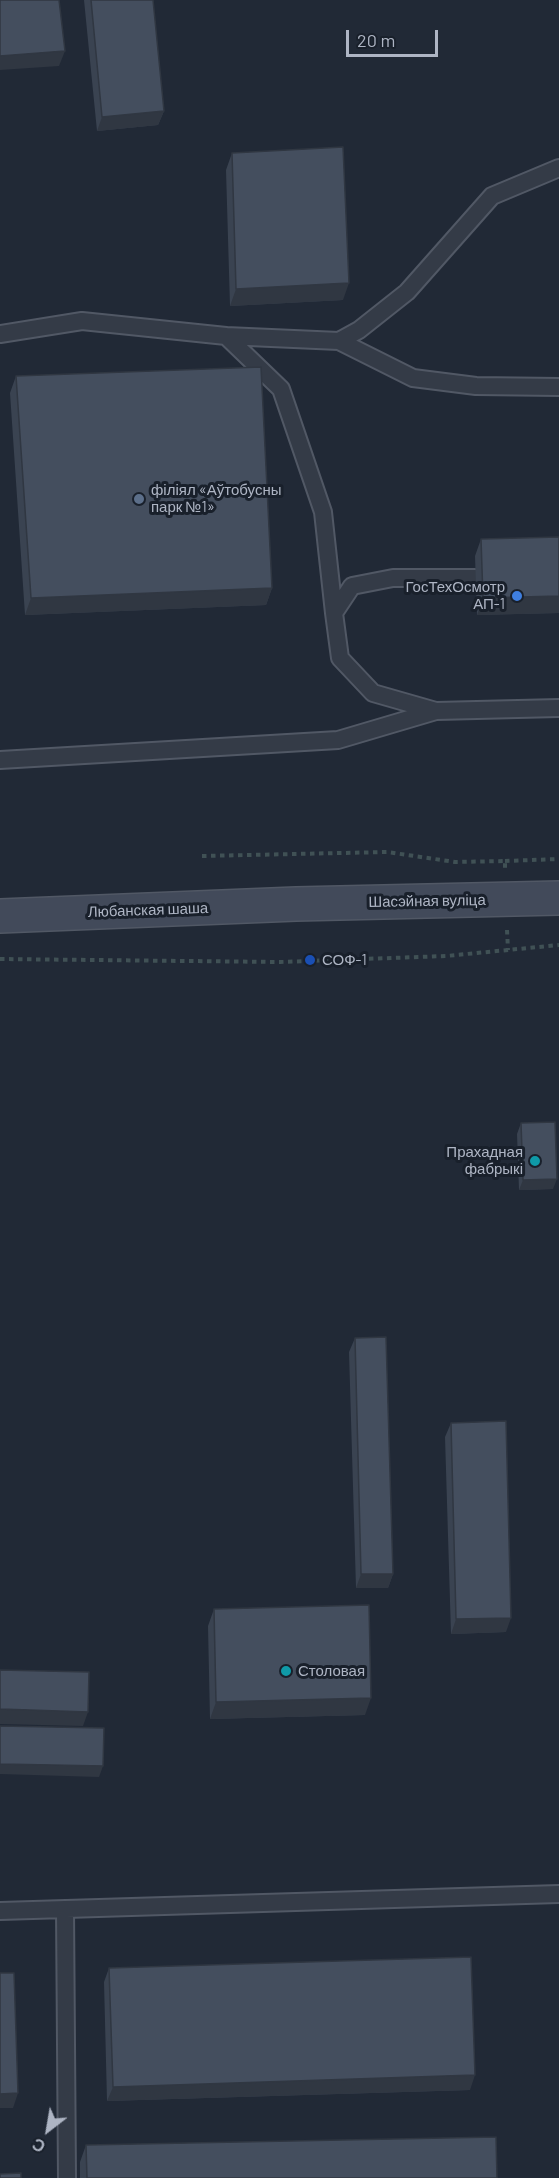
<!DOCTYPE html>
<meta charset="utf-8">
<style>
body{margin:0}
#map{position:relative;width:559px;height:2178px;overflow:hidden;background:#212936;font-family:Barlow,sans-serif}
canvas{display:block}
.north{position:absolute;left:18px;top:2100px;width:60px;height:60px;-webkit-text-stroke:4px #19202b;paint-order:stroke;rotate:211deg;font-size:16px;font-weight:700;line-height:24px;text-align:center;color:#aeb5c4}
.north::after{content:'';display:block;margin:auto;width:21px;height:27px;background:#aeb5c4;clip-path:polygon(50% 0,100% 100%,50% 72%,0 100%)}
.scale{position:absolute;left:346px;top:30px;width:92px;height:27px;box-sizing:border-box;border:3px solid #aeb5c4;border-top:0;padding-left:8px;font-size:18px;line-height:21px;white-space:nowrap;color:#aeb5c4;-webkit-text-stroke:4px #19202b;paint-order:stroke}
</style>
<div id="map">
<canvas width="559" height="2178"></canvas>
<div class="north">С</div>
<div class="scale">20 m</div>
</div>
<script>
const ctx = document.querySelector('canvas').getContext('2d');
ctx.lineJoin = 'round';
function shape(rows) {
  const path = new Path2D();
  for (const r of rows) {
    path.moveTo(r[0], r[1]);
    for (let i = 2; i < r.length; i += 2) path.lineTo(r[i], r[i + 1]);
  }
  return path;
}
function strokePath(path, color, width, dash) {
  ctx.strokeStyle = color;
  ctx.lineWidth = width;
  ctx.lineCap = dash ? 'butt' : 'round';
  ctx.setLineDash(dash || []);
  ctx.stroke(path);
}
function paint(path, color) {
  ctx.fillStyle = color;
  ctx.fill(path, 'evenodd');
}
function label(font, color, halo, rows, align = 'center') {
  ctx.font = font + ' Barlow,sans-serif';
  ctx.lineWidth = 6;
  ctx.setLineDash([]);
  ctx.textBaseline = 'middle';
  ctx.strokeStyle = halo;
  ctx.fillStyle = color;
  for (const [text, x, y, turn = 0] of rows) {
    ctx.save();
    ctx.translate(x, y);
    ctx.rotate((+turn || 0) * Math.PI / 180);
    ctx.textAlign = isNaN(turn) ? turn : align;
    if (halo) ctx.strokeText(text, 0, 0);
    ctx.fillText(text, 0, 0);
    ctx.restore();
  }
}
const service = shape([
 [0,334,82,321,226,336,281,389,323,512,334,613],
 [226,336,339,341,413,378,476,386,559,387],
 [339,341,359,330,407,292,492,196,559,168],
 [475,578,393,578,352,586,334,613,340,658,373,693,436,711,559,708],
 [0,760,338,740,436,711],
 [65,1909,67,2178],
 [0,1911,559,1894]
]);
const secondary = shape([
 [0,916,296,904,559,898]
]);
strokePath(service, '#515865', 20);
strokePath(secondary, '#515865', 36);
strokePath(shape([
 [202,856,387,852,455,862,505,861,505,869],
 [505,861,559,859],
 [507,930,508,950],
 [0,959,280,962,446,956,559,945]
]), '#405155', 4, [4.5, 4.5]);
strokePath(service, '#343b47', 16);
strokePath(secondary, '#424a5a', 33);
paint(shape([
 [84,0,153,0,164,111,158,125,97,131],
 [232,153,343,300,230,306,226,170],
 [16,376,272,588,266,605,25,615,10,393],
 [559,537,559,626,559,613,477,615,475,556,481,539],
 [521,1123,553,1189,519,1190,517,1134],
 [355,1338,393,1574,388,1588,356,1588,349,1352],
 [451,1423,506,1632,451,1634,445,1437],
 [214,1609,365,1715,210,1719,208,1626],
 [109,1968,470,2090,107,2101,104,1982],
 [86,2145,497,2178,80,2178,80,2162]
]), '#3a4351');
paint(shape([
 [65,51,59,66,0,70,0,56],
 [164,111,158,125,97,131,102,117],
 [349,283,343,300,230,306,236,289],
 [272,588,266,605,25,615,31,598],
 [559,596,559,613,477,615,483,598],
 [557,1179,553,1189,519,1190,523,1180],
 [361,1574,393,1574,388,1588,356,1588],
 [511,1618,506,1632,451,1634,456,1619],
 [371,1698,365,1715,210,1719,216,1702],
 [0,1709,88,1712,83,1726,0,1724],
 [0,1764,103,1766,99,1777,0,1774],
 [475,2075,470,2090,107,2101,113,2087],
 [18,2093,13,2108,0,2108,0,2094]
]), '#303742');
const building = shape([
 [0,0,59,0,65,51,0,56,0,0],
 [91,0,153,0,164,111,102,117,91,0],
 [343,147,349,283,236,289,232,153,343,147],
 [261,367,272,588,31,598,16,376,261,367],
 [559,537,559,596,483,598,481,539,559,537],
 [555,1122,557,1179,523,1180,521,1123,555,1122],
 [386,1337,393,1574,361,1574,355,1338,386,1337],
 [506,1421,511,1618,456,1619,451,1423,506,1421],
 [369,1605,371,1698,216,1702,214,1609,369,1605],
 [0,1670,89,1672,88,1712,0,1709,0,1670],
 [0,1726,104,1728,103,1766,0,1764,0,1726],
 [471,1957,475,2075,113,2087,109,1968,471,1957],
 [0,1973,14,1973,18,2093,0,2094,0,1973],
 [496,2137,497,2178,87,2178,86,2145,496,2137],
 [21,2173,21,2178,0,2178,0,2174,21,2173]
]);
paint(building, '#444e5e');
strokePath(building, '#303742', 1.5);
for (const [x, y, r, color] of [
 [139,499,6,"#5c6f8a"],
 [517,596,6,"#3f7fe0"],
 [310,960,6,"#1a4fb4"],
 [535,1161,6,"#0f9aa8"],
 [286,1671,6,"#0f9aa8"]
]) {
  const dot = new Path2D();
  dot.arc(x, y, r, 0, 2 * Math.PI);
  ctx.fillStyle = color;
  ctx.fill(dot);
  strokePath(dot, '#19202b', 2);
}
label('15px', '#aeb5c4', '#19202b', [
 ["філіял «Аўтобусны",151,490],
 ["парк №1»",151,507],
 ["ГосТехОсмотр",505,587,"right"],
 ["АП-1",505,604,"right"],
 ["СОФ-1",322,960],
 ["Прахадная",523,1152,"right"],
 ["фабрыкі",523,1169,"right"],
 ["Столовая",298,1671]
], 'left');
label('15px', '#aeb5c4', '#19202b', [
 ["Шасэйная вуліца",427,901,-1],
 ["Любанская шаша",148,910,-2]
]);
</script>
